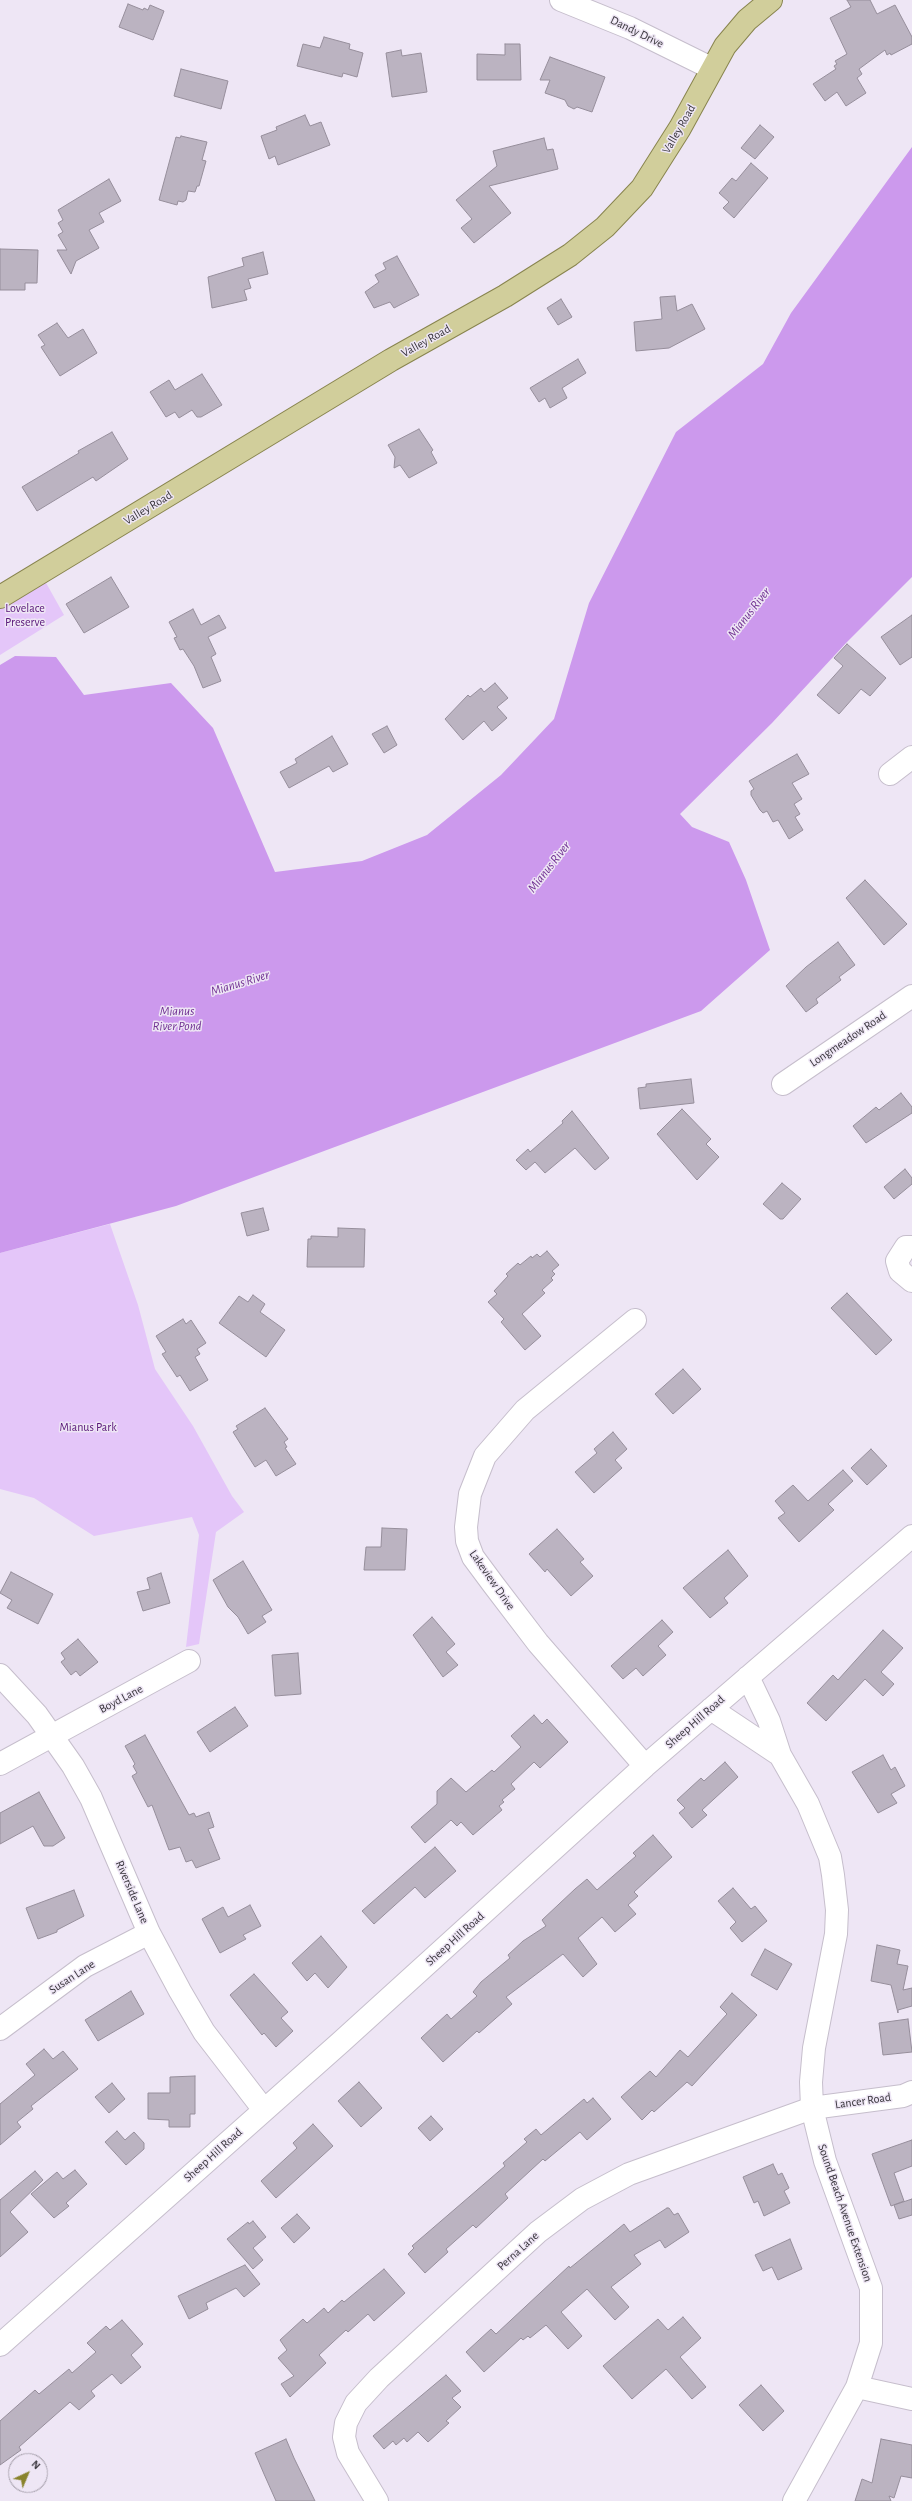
<!DOCTYPE html>
<style>
body{margin:0}
#map{position:relative;width:912px;height:2501px;overflow:hidden;background:#eee6f5;font-family:"Alegreya Sans",sans-serif}
canvas{display:block}
.north{position:absolute;left:8px;top:2453px;width:40px;height:40px;box-sizing:border-box;background:#eee6f5;border:1px solid #a59fab;border-radius:50%;rotate:44deg;font-size:11px;font-weight:700;line-height:16px;text-align:center;color:#38353b}
.north::after{content:'';display:block;margin:auto;width:14px;height:18px;background:#89832c;clip-path:polygon(50% 0,100% 100%,50% 72%,0 100%)}
</style>
<div id="map">
<canvas width="912" height="2501"></canvas>
<div class="north">N</div>
</div>
<script>
const ctx = document.querySelector('canvas').getContext('2d');
ctx.lineJoin = 'round';
function paint(path, color) {
  ctx.fillStyle = color;
  ctx.fill(path, 'evenodd');
}
function shape(rows) {
  const path = new Path2D();
  for (const r of rows) {
    path.moveTo(r[0], r[1]);
    for (let i = 2; i < r.length; i += 2) path.lineTo(r[i], r[i + 1]);
  }
  return path;
}
function strokePath(path, color, width, dash) {
  ctx.strokeStyle = color;
  ctx.lineWidth = width;
  ctx.lineCap = dash ? 'butt' : 'round';
  ctx.setLineDash(dash || []);
  ctx.stroke(path);
}
function label(font, color, halo, rows, align = 'center') {
  ctx.font = font + ' "Alegreya Sans",sans-serif';
  ctx.lineWidth = 3;
  ctx.setLineDash([]);
  ctx.textBaseline = 'middle';
  ctx.strokeStyle = halo;
  ctx.fillStyle = color;
  for (const [text, x, y, turn = 0] of rows) {
    ctx.save();
    ctx.translate(x, y);
    ctx.rotate((+turn || 0) * Math.PI / 180);
    ctx.textAlign = isNaN(turn) ? turn : align;
    if (halo) ctx.strokeText(text, 0, 0);
    ctx.fillText(text, 0, 0);
    ctx.restore();
  }
}
paint(shape([
 [45,581,64,615,0,655,0,606],
 [110,1224,138,1305,155,1369,193,1426,232,1496,244,1512,216,1532,199,1644,186,1647,199,1535,192,1517,94,1536,34,1498,0,1489,0,1253]
]), '#e4c6f9');
paint(shape([
 [912,147,912,577,846,643,772,723,680,814,692,827,729,842,746,880,770,950,701,1011,176,1206,0,1253,0,665,15,656,56,657,84,695,171,683,213,728,275,872,362,861,427,835,501,775,554,719,589,603,676,432,763,364,791,313]
]), '#cc99ed');
const building = shape([
 [847,0,870,0,877,14,895,5,912,37,912,44,891,55,890,53,887,55,885,50,859,69,862,74,857,78,866,93,846,106,837,92,825,101,813,84,836,69,834,66,837,64,835,61,847,54,830,18,851,7,847,0],
 [128,4,143,10,144,8,148,10,150,5,164,11,153,40,119,27,128,4],
 [324,37,350,44,349,49,363,53,357,77,343,73,342,77,297,66,303,44,320,48,324,37],
 [505,44,520,44,521,80,477,80,477,54,505,55,505,44],
 [401,50,402,56,421,53,427,92,392,97,386,53,401,50],
 [550,57,605,77,592,112,577,107,574,109,568,106,565,100,545,93,550,80,540,80,550,57],
 [181,69,228,81,221,109,174,96,181,69],
 [305,115,310,126,321,122,330,145,278,165,275,156,269,159,261,136,277,130,276,127,305,115],
 [760,125,774,137,755,159,741,148,760,125],
 [181,136,207,142,202,160,206,161,199,186,197,186,195,192,188,191,186,200,183,202,178,201,177,205,159,200,176,137,180,138,181,136],
 [544,138,547,150,553,149,558,169,489,186,511,213,474,243,461,228,472,219,456,200,497,166,493,151,544,138],
 [751,163,768,178,734,218,723,208,729,202,719,193,732,178,736,181,751,163],
 [109,179,121,201,99,213,104,222,89,230,99,248,76,261,71,274,57,250,67,250,58,235,63,232,58,223,63,220,58,210,109,179],
 [0,249,38,250,37,283,25,283,25,290,0,290,0,249],
 [263,252,268,274,248,279,251,288,244,290,247,300,212,308,208,277,244,266,242,258,263,252],
 [397,256,419,295,394,308,390,302,374,308,365,292,379,282,375,275,386,269,383,263,397,256],
 [675,296,677,311,692,304,705,329,669,348,636,351,634,322,662,319,660,297,675,296],
 [561,299,572,317,558,325,547,308,561,299],
 [57,323,68,338,83,329,97,353,60,376,41,347,45,345,38,335,57,323],
 [578,359,586,373,562,388,567,398,550,408,545,398,539,402,530,388,578,359],
 [202,374,222,405,201,417,197,417,192,410,179,418,175,412,166,417,150,392,169,380,175,390,202,374],
 [419,429,433,450,431,452,437,463,409,478,400,465,394,468,395,457,388,445,419,429],
 [112,432,128,459,96,481,93,477,37,511,22,487,79,453,78,451,112,432],
 [111,577,129,607,84,633,66,604,111,577],
 [193,609,201,625,219,615,226,628,208,637,216,654,211,657,221,681,203,688,194,666,183,649,180,650,174,638,177,637,169,622,193,609],
 [912,615,912,657,900,665,881,637,912,615],
 [847,644,886,678,870,696,861,689,839,714,817,695,843,666,834,658,847,644],
 [495,683,508,698,497,707,507,718,492,731,484,721,463,740,445,719,468,695,470,697,481,688,484,692,495,683],
 [387,726,397,745,384,753,372,734,387,726],
 [332,736,348,764,333,772,329,766,289,788,280,772,297,763,295,759,332,736],
 [797,754,809,774,792,783,802,799,794,804,800,814,795,817,803,830,789,839,778,820,773,822,767,811,763,813,760,810,751,795,751,791,754,789,749,781,797,754],
 [865,880,907,924,884,945,846,898,865,880],
 [838,942,855,965,839,977,841,980,816,999,818,1003,806,1012,786,986,806,967,838,942],
 [691,1079,694,1103,640,1109,638,1088,646,1087,646,1084,691,1079],
 [901,1093,912,1107,912,1113,866,1143,853,1126,876,1107,879,1110,901,1093],
 [682,1109,711,1139,706,1144,719,1157,697,1180,657,1134,682,1109],
 [572,1111,609,1158,595,1170,575,1148,545,1173,535,1162,526,1170,516,1160,528,1149,530,1152,563,1123,562,1121,572,1111],
 [905,1169,912,1178,912,1184,894,1199,884,1187,905,1169],
 [782,1183,801,1199,783,1219,780,1219,763,1204,782,1183],
 [263,1208,269,1230,247,1236,241,1213,263,1208],
 [338,1228,365,1229,364,1267,307,1267,308,1239,311,1239,311,1236,338,1237,338,1228],
 [547,1251,559,1265,552,1271,555,1274,551,1278,553,1280,542,1290,545,1293,522,1314,541,1336,525,1350,501,1322,504,1319,488,1302,497,1294,494,1291,508,1276,506,1274,518,1263,520,1265,531,1256,532,1258,537,1254,540,1257,547,1251],
 [847,1293,892,1340,876,1355,831,1308,847,1293],
 [253,1295,265,1304,260,1312,285,1330,266,1357,219,1323,239,1296,248,1302,253,1295],
 [183,1319,186,1324,191,1320,206,1343,197,1349,200,1354,195,1357,208,1380,190,1391,180,1375,177,1377,162,1354,166,1352,156,1336,183,1319],
 [683,1369,701,1389,673,1414,655,1394,683,1369],
 [265,1408,288,1439,284,1442,287,1447,285,1448,296,1464,276,1476,266,1460,255,1467,233,1432,238,1429,236,1426,265,1408],
 [613,1432,627,1449,615,1460,622,1468,594,1493,575,1472,597,1453,594,1449,613,1432],
 [871,1449,887,1466,867,1485,851,1468,871,1449],
 [843,1470,853,1481,828,1504,834,1510,799,1542,778,1518,785,1513,775,1501,793,1485,808,1501,843,1470],
 [382,1528,407,1529,405,1570,364,1570,366,1547,381,1547,382,1528],
 [557,1529,584,1559,580,1562,593,1576,571,1596,547,1569,545,1572,529,1554,557,1529],
 [728,1550,748,1576,724,1598,728,1603,710,1618,683,1588,728,1550],
 [243,1561,272,1610,262,1616,266,1622,248,1634,238,1617,228,1607,213,1580,243,1561],
 [11,1572,53,1594,38,1624,7,1608,12,1600,0,1593,11,1572],
 [161,1573,170,1603,143,1611,137,1592,150,1589,147,1578,161,1573],
 [432,1617,455,1644,446,1652,458,1665,443,1677,413,1635,432,1617],
 [662,1620,673,1632,658,1646,666,1655,643,1676,636,1668,623,1679,611,1666,662,1620],
 [883,1630,903,1648,881,1672,894,1684,883,1696,865,1679,826,1721,807,1703,833,1675,838,1680,883,1630],
 [78,1639,98,1662,80,1676,76,1671,71,1675,61,1662,65,1659,61,1653,78,1639],
 [298,1653,301,1694,275,1696,272,1655,298,1653],
 [235,1707,248,1726,210,1752,197,1732,235,1707],
 [534,1715,542,1724,547,1719,568,1742,540,1768,534,1762,511,1784,515,1789,502,1800,504,1802,499,1806,502,1810,473,1835,461,1822,457,1826,451,1820,425,1843,411,1827,437,1804,437,1791,451,1778,466,1792,492,1770,494,1772,521,1747,511,1736,534,1715],
 [145,1735,189,1815,194,1813,196,1817,209,1812,214,1827,208,1829,220,1859,196,1868,192,1860,186,1862,180,1847,169,1850,152,1805,148,1807,132,1776,137,1773,133,1766,135,1764,125,1746,145,1735],
 [883,1755,891,1770,895,1767,905,1786,891,1794,897,1803,878,1813,852,1772,883,1755],
 [725,1762,738,1777,702,1810,707,1815,692,1828,679,1813,685,1808,677,1800,701,1778,704,1781,725,1762],
 [39,1792,65,1838,53,1846,44,1846,33,1826,0,1844,0,1813,39,1792],
 [653,1835,672,1857,634,1892,638,1896,628,1905,636,1914,615,1932,602,1917,578,1938,597,1964,583,1977,563,1954,506,1997,512,2004,479,2033,477,2031,443,2062,421,2038,447,2014,451,2019,477,1996,473,1992,481,1982,510,1958,508,1955,523,1941,546,1926,542,1920,575,1889,587,1879,597,1890,636,1856,633,1853,653,1835],
 [435,1847,456,1871,425,1898,415,1887,374,1924,362,1911,435,1847],
 [733,1888,751,1909,755,1906,767,1921,742,1942,730,1928,736,1922,718,1901,733,1888],
 [74,1890,84,1916,57,1930,57,1932,38,1939,26,1908,74,1890],
 [250,1905,261,1926,243,1935,246,1939,220,1953,202,1919,223,1907,228,1917,250,1905],
 [321,1936,347,1967,328,1988,315,1973,307,1981,292,1963,321,1936],
 [877,1945,900,1950,897,1964,908,1966,903,1990,912,1988,912,2006,898,2010,898,2013,891,1985,871,1981,877,1945],
 [765,1949,792,1964,777,1990,751,1975,765,1949],
 [254,1974,288,2012,281,2018,293,2031,276,2047,264,2033,262,2035,230,1995,254,1974],
 [131,1991,144,2014,98,2041,85,2020,131,1991],
 [732,1993,757,2015,692,2086,687,2082,654,2112,652,2110,642,2120,621,2097,650,2071,656,2077,680,2050,688,2057,727,2014,720,2007,732,1993],
 [908,2019,912,2052,883,2055,879,2023,908,2019],
 [44,2049,53,2059,63,2051,78,2069,31,2106,33,2109,17,2122,21,2127,0,2145,0,2104,35,2075,26,2064,44,2049],
 [195,2076,195,2114,190,2114,190,2127,169,2127,169,2120,148,2119,148,2093,170,2093,170,2077,195,2076],
 [359,2082,382,2108,361,2127,338,2101,359,2082],
 [112,2083,125,2099,109,2113,95,2097,112,2083],
 [593,2098,611,2119,587,2140,580,2132,545,2161,543,2159,505,2194,508,2198,476,2228,473,2225,446,2249,448,2252,425,2273,408,2254,414,2248,412,2246,505,2166,503,2163,527,2142,524,2139,536,2129,541,2135,584,2099,587,2103,593,2098],
 [431,2116,443,2129,430,2141,418,2128,431,2116],
 [313,2124,333,2146,276,2198,261,2181,297,2148,293,2143,313,2124],
 [117,2131,125,2140,134,2132,144,2143,144,2149,126,2165,105,2142,117,2131],
 [912,2140,912,2166,894,2173,904,2201,891,2206,872,2154,912,2140],
 [773,2164,778,2175,782,2173,789,2188,784,2191,790,2203,764,2216,758,2201,754,2203,743,2177,773,2164],
 [75,2170,87,2184,66,2203,69,2206,54,2218,31,2194,57,2172,63,2179,75,2170],
 [35,2171,43,2180,10,2212,28,2232,0,2257,0,2200,35,2171],
 [912,2199,912,2215,899,2219,894,2205,912,2199],
 [667,2208,669,2208,674,2215,678,2213,689,2232,665,2248,660,2240,634,2255,641,2264,611,2287,629,2307,615,2320,587,2289,561,2312,582,2336,568,2349,546,2325,530,2338,528,2336,523,2340,521,2338,484,2372,466,2352,491,2329,496,2334,569,2266,570,2268,624,2224,630,2232,667,2208],
 [297,2214,310,2228,294,2243,281,2228,297,2214],
 [253,2221,266,2237,253,2248,263,2260,253,2269,227,2239,248,2222,249,2224,253,2221],
 [790,2239,802,2269,778,2280,772,2267,763,2271,755,2255,790,2239],
 [245,2265,260,2284,244,2297,236,2288,206,2303,208,2309,189,2319,178,2296,245,2265],
 [384,2269,405,2293,374,2321,368,2314,348,2332,346,2330,319,2355,326,2363,290,2397,281,2384,294,2376,278,2358,287,2350,280,2340,303,2319,307,2323,324,2308,328,2313,342,2300,344,2302,384,2269],
 [683,2317,701,2338,680,2357,706,2387,692,2399,666,2369,632,2399,603,2366,658,2319,668,2330,683,2317],
 [122,2320,143,2344,131,2355,141,2367,121,2384,112,2374,91,2391,95,2396,79,2410,70,2402,19,2447,21,2450,0,2465,0,2421,35,2390,39,2394,69,2369,72,2373,96,2352,87,2343,106,2326,110,2330,122,2320],
 [446,2375,461,2391,452,2398,461,2407,446,2421,449,2423,428,2442,418,2432,407,2442,404,2438,396,2445,393,2441,384,2449,373,2436,446,2375],
 [761,2385,784,2411,763,2431,739,2405,761,2385],
 [286,2439,294,2458,315,2501,276,2501,264,2474,255,2453,286,2439],
 [881,2439,912,2445,912,2478,901,2476,894,2498,889,2496,891,2501,855,2501,862,2479,872,2483,881,2439]
]);
paint(building, '#bbb3c1');
strokePath(building, '#968e9b', 1);
const minor = shape([
 [561,0,630,28,711,68],
 [890,774,912,757],
 [783,1084,912,996],
 [912,1247,906,1247,897,1261,900,1271,912,1281],
 [635,1320,525,1410,485,1456,470,1494,466,1527,467,1541,473,1557,493,1584,538,1643,645,1766],
 [0,1675,37,1715,73,1766,91,1798,149,1933,180,1991,204,2032,264,2110],
 [748,1677,769,1721,780,1755,808,1804,830,1857,833,1875,837,1910,836,1934,814,2048,811,2082,812,2108,825,2161,871,2288,871,2343,857,2387,794,2501],
 [711,1709,780,1755],
 [0,1764,189,1661],
 [0,2029,85,1966,149,1933],
 [0,2345,341,2042,645,1766,912,1536],
 [857,2387,912,2399],
 [377,2501,348,2453,344,2437,346,2423,356,2403,379,2378,538,2232,582,2199,629,2174,812,2108,903,2096,912,2092]
]);
const major = shape([
 [0,597,391,360,505,296,570,255,605,227,642,188,680,128,725,46,747,20,771,0]
]);
strokePath(minor, '#c6becc', 24);
strokePath(major, '#88844e', 24);
strokePath(minor, '#fff', 22);
strokePath(major, '#d1ce9b', 22);
label('12px', '#38353b', '#eee6f5', [
 ["Dandy Drive",637,32,26],
 ["Valley Road",679,129,-60],
 ["Valley Road",426,341,-29],
 ["Valley Road",148,508,-31],
 ["Longmeadow Road",848,1039,-34],
 ["Lakeview Drive",492,1580,55],
 ["Boyd Lane",121,1699,-28],
 ["Sheep Hill Road",695,1722,-41],
 ["Riverside Lane",132,1892,67],
 ["Sheep Hill Road",455,1939,-42],
 ["Susan Lane",72,1977,-33],
 ["Lancer Road",863,2101,-8],
 ["Sheep Hill Road",213,2155,-42],
 ["Sound Beach Avenue Extension",845,2213,71],
 ["Perna Lane",518,2251,-42]
]);
label('12px', '#571477', '#eee6f5', [
 ["Lovelace",25,608],
 ["Preserve",25,622],
 ["Mianus Park",88,1427]
]);
label('italic 13px', '#703192', '#eee6f5', [
 ["Mianus River",749,613,-52],
 ["Mianus River",549,867,-52],
 ["Mianus River",240,983,-17],
 ["Mianus",177,1011],
 ["River Pond",177,1026]
]);
</script>
